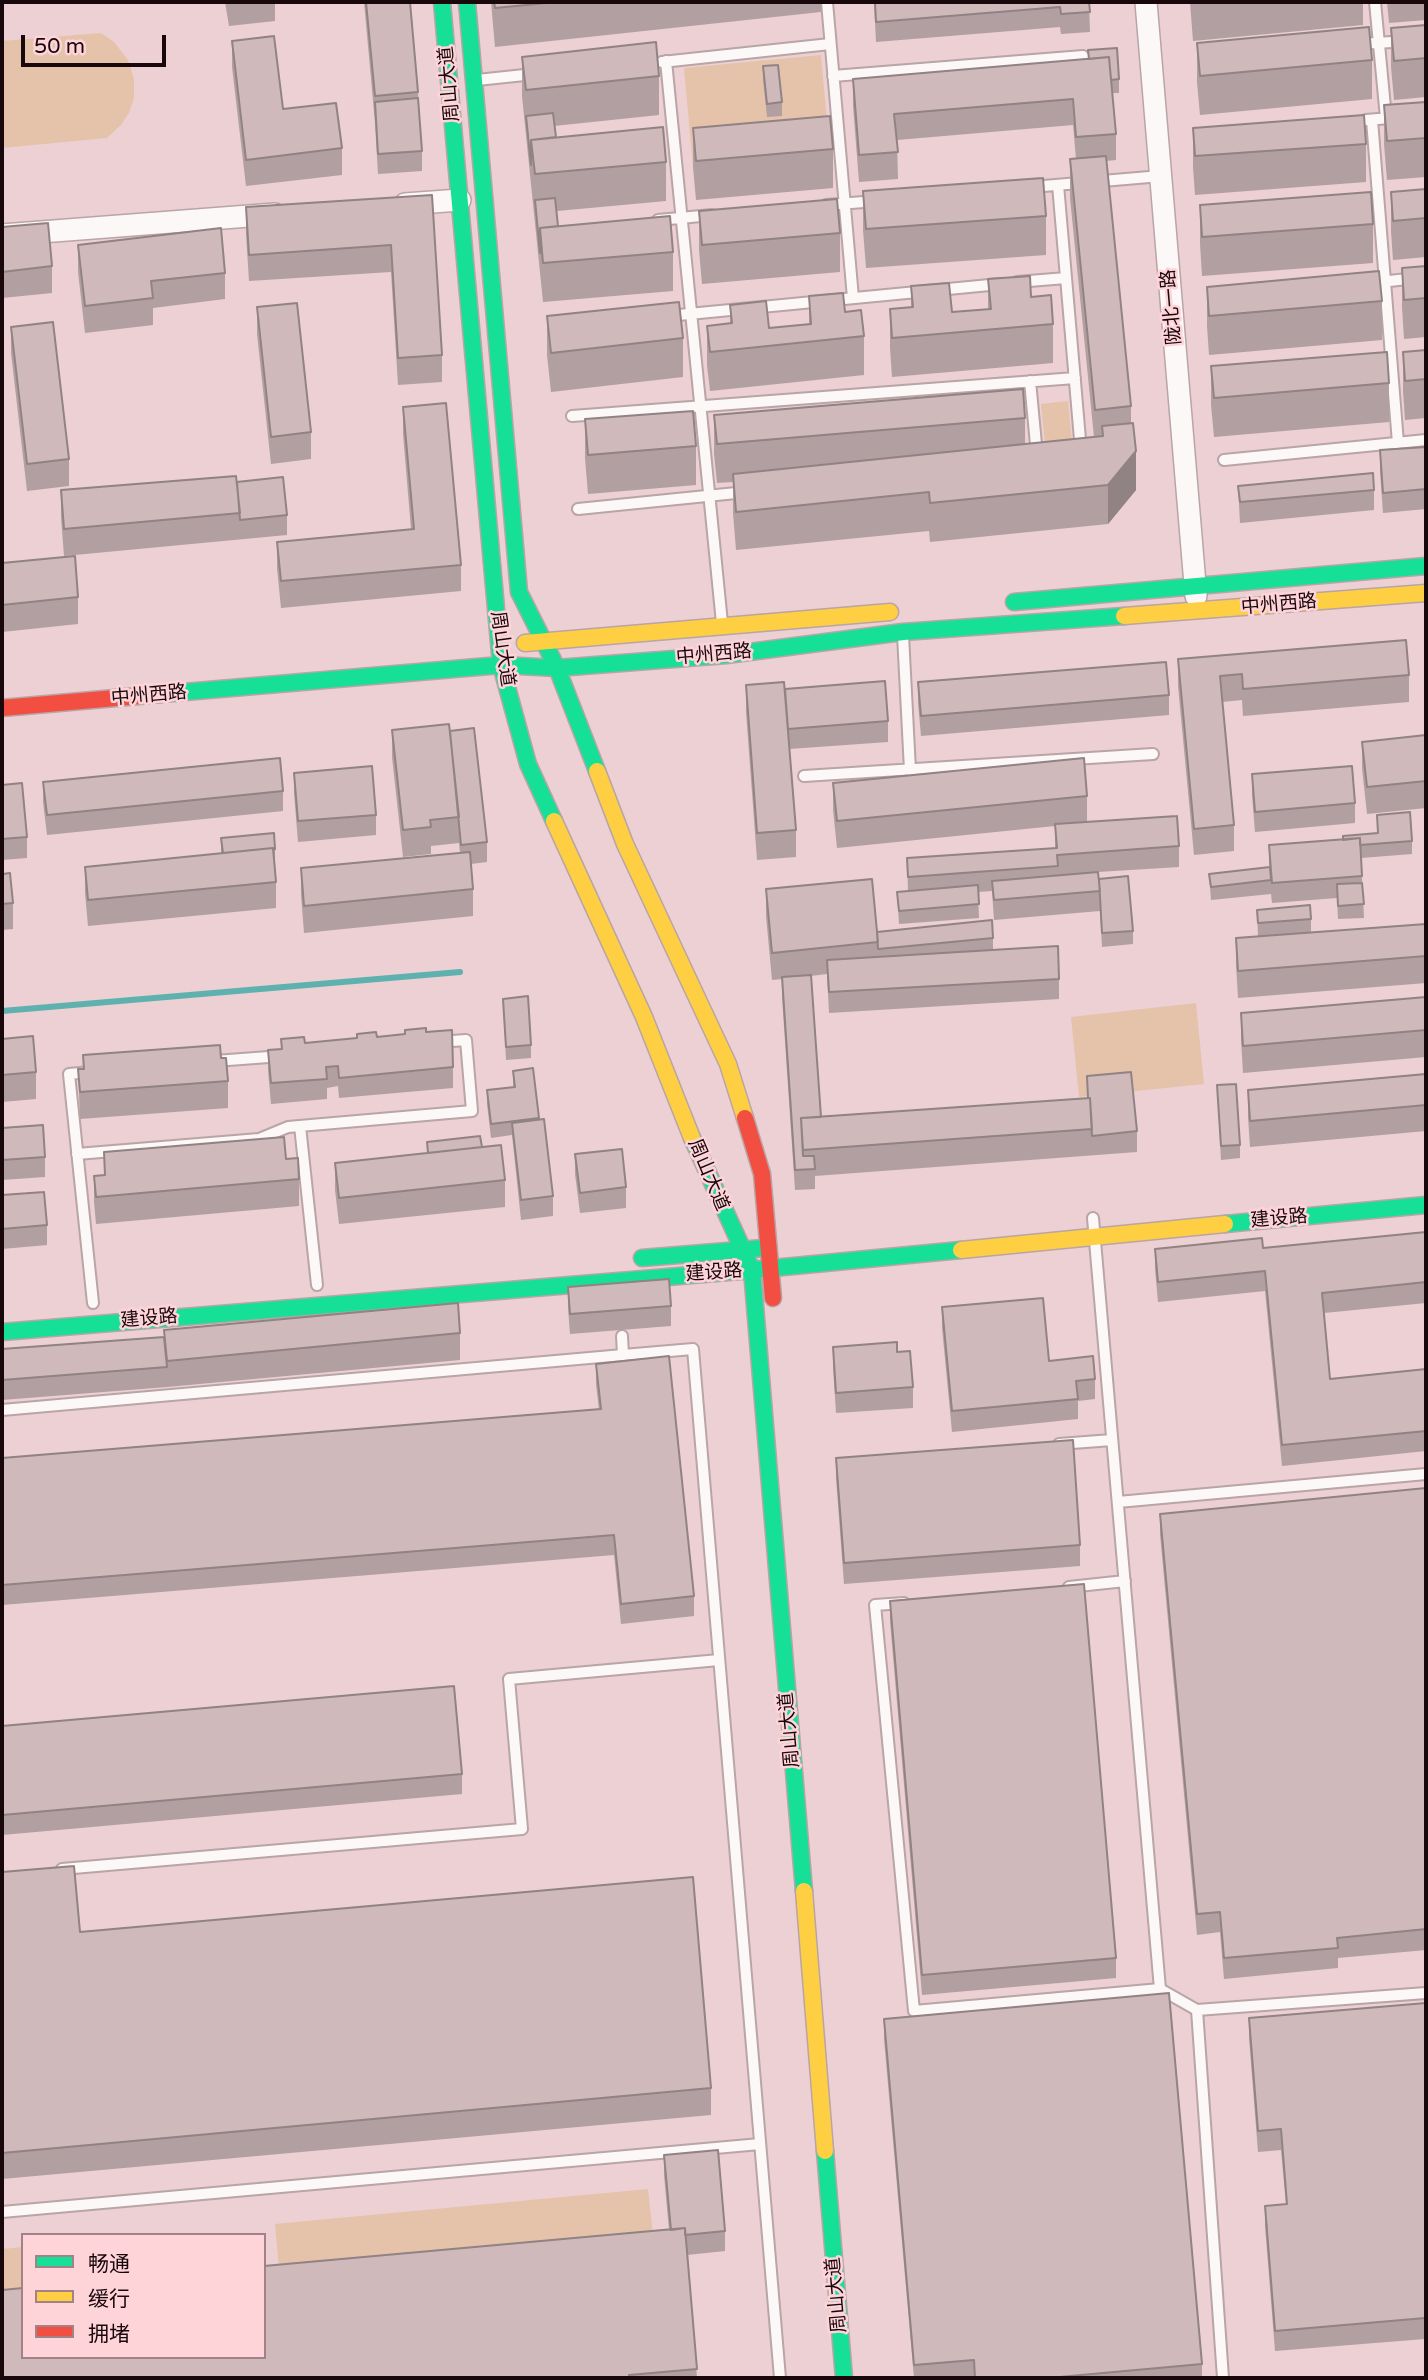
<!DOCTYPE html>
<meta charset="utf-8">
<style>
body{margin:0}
#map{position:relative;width:1428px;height:2380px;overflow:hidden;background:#ecd0d3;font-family:"Varela Round","Noto Sans SC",sans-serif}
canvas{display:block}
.frame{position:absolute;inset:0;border:4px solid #19080b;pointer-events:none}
.legend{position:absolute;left:21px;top:2233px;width:245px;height:126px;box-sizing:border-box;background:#fed4d8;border:2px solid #a28286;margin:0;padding:9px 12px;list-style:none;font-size:21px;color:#19080b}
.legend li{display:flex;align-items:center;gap:14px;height:35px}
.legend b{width:35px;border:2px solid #a28286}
.scale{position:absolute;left:21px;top:35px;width:145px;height:32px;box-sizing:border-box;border:4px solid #19080b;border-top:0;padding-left:9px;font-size:21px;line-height:24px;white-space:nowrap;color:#19080b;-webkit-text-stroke:5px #fed4d8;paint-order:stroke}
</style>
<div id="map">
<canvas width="1428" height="2380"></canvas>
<div class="frame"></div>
<ul class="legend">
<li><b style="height:9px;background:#16e098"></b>畅通</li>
<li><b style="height:9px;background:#ffcf43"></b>缓行</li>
<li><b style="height:9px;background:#f24e42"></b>拥堵</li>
</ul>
<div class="scale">50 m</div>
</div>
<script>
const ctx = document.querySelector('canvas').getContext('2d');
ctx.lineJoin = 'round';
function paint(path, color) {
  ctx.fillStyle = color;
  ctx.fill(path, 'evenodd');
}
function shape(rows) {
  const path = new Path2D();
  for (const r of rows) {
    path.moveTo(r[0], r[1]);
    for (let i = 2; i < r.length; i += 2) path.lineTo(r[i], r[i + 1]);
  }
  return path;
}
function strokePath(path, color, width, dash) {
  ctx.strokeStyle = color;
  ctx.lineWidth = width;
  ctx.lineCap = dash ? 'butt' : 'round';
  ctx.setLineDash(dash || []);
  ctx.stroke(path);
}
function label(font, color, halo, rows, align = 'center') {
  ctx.font = font + ' "Varela Round","Noto Sans SC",sans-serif';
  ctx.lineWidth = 5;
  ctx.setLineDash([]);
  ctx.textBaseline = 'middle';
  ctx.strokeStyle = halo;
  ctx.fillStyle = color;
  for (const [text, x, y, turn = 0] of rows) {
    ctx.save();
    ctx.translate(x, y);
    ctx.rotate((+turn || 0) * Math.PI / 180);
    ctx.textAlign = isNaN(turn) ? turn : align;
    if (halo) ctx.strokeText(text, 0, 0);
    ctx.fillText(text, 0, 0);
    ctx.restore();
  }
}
paint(shape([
 [101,33,114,42,128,60,134,79,134,98,129,113,121,125,107,138,2,148,2,41],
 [821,55,830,154,693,167,684,68],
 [1068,401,1073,453,1046,455,1041,404],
 [1196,1003,1204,1084,1079,1097,1071,1017],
 [648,2189,654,2245,280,2280,275,2224],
 [23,2247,23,2303,2,2305,2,2249]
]), '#e5c3aa');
strokePath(shape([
 [2,1011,460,972]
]), '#5fb1af', 6);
const lane = shape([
 [827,2,853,298],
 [1375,2,1386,118],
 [1358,44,1426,40],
 [666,61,722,623],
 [662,62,830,44],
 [833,76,1083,56],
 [477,80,534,74],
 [1366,120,1426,115],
 [1372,120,1398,443],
 [1058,185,1081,451],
 [1032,187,1161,176],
 [826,205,876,201],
 [658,220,712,215],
 [1017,282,1066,278],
 [1380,282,1426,277],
 [668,316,1000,284],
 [1030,381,1037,455],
 [572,416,1075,378],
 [1224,460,1426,440],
 [578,509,746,492],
 [903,635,910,770],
 [804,776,1153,754],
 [215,1061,282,1056],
 [91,1072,69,1074,93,1303],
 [300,1126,317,1285],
 [77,1154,259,1139,288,1127,472,1111,466,1040,438,1042],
 [623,1355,693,1349,780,2378],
 [2,1410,623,1355,622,1336],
 [1059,1444,1112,1440],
 [1118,1502,1426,1474],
 [1069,1587,1125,1581],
 [904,1603,875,1605,914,2011,1160,1989,1093,1218],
 [62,1869,522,1829,509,1679,719,1660],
 [1160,1989,1197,2010],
 [2,2212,760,2144],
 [1223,2378,1197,2010,1426,1993]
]);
const street = shape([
 [1146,2,1196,596],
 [405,204,460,200],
 [2,235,275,214]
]);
const fast = shape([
 [442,2,501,665,528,764,554,821],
 [467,2,519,592,557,668,597,771],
 [1014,602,1426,566],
 [161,694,501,665,557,668,726,655,903,632,1124,616],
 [692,1138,752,1270,804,1891],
 [1225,1224,1426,1205],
 [642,1258,764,1248],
 [2,1332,752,1270,961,1250],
 [825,2151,844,2378]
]);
const slow = shape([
 [1124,616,1426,593],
 [525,643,890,612],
 [597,771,625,844,728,1064,745,1118],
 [554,821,644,1017,692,1138],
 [961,1250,1225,1224],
 [804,1891,825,2151]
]);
const jam = shape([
 [2,708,161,694],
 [745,1118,762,1174,773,1298]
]);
strokePath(lane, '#b9a4a6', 14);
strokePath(street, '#b9a4a6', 24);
strokePath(fast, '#b9a4a6', 19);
strokePath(slow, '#b9a4a6', 19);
strokePath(jam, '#b9a4a6', 19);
strokePath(lane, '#fcf8f8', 10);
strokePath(street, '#fcf8f8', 21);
strokePath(fast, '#16e098', 16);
strokePath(slow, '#ffcf43', 16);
strokePath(jam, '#f24e42', 16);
paint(shape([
 [225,2,275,2,275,21,229,26],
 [364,2,410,2,418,92,422,151,422,171,378,174,375,123],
 [491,2,821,2,821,12,495,47],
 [874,2,1089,2,1090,32,1061,34,1060,27,876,42],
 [1190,2,1363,2,1363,25,1193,41],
 [1387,2,1426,2,1426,20,1389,23],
 [1426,25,1426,97,1394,100,1391,67,1391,28],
 [232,41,283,109,342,148,342,175,246,186,232,67],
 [1197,43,1372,60,1372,99,1200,115,1197,82],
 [1088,50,1119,79,1119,93,1112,93,1116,134,1116,160,1106,161,1131,406,1131,423,1136,490,1108,524,930,542,929,531,736,550,733,513,733,482,717,483,714,454,714,415,1025,418,1025,444,1094,437,1070,198,1070,159,1076,159,1073,125,897,140,898,179,859,182,853,106,853,79,1088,59],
 [522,57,659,76,659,115,554,126,556,137,666,162,666,201,557,211,558,226,673,252,673,291,543,302,522,96],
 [763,66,782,102,782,116,767,117,763,80],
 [1426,102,1426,177,1387,180,1384,144,1384,105],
 [693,128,833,149,833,188,696,200,693,167],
 [1193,128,1366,144,1366,182,1195,195,1193,167],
 [1426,189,1426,257,1393,260,1391,231,1391,192],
 [863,191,1046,216,1046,255,866,268,863,230],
 [432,195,442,355,442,382,398,385,391,272,249,281,246,234,246,207],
 [1200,205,1373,224,1373,263,1202,276,1200,244],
 [699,211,840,233,840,272,702,284,699,250],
 [2,227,52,266,52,293,2,298],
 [78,245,225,273,225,299,153,308,153,325,85,333,78,272],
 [1426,266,1426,337,1404,339,1402,307,1402,268],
 [988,279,1031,297,1053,324,1053,363,892,377,890,348,890,309,911,308,911,286,952,312,988,309],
 [1207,287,1382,301,1382,340,1209,355,1207,326],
 [809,296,845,312,864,336,864,375,710,391,707,365,707,326,730,324,730,305,769,328,809,324],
 [257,307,311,432,311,459,271,464,257,334],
 [547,316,683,338,683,377,551,392,547,355],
 [11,327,69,459,69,486,27,491,11,353],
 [1426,350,1426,418,1405,420,1403,391,1403,352],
 [1211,366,1389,383,1389,422,1214,437,1211,405],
 [403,407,461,565,461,591,281,608,277,568,277,542,411,529,403,434],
 [585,419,696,446,696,485,588,494,585,458],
 [1426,447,1426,509,1383,513,1380,471,1380,450],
 [237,482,287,515,287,535,64,556,61,517,61,490],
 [1238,486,1374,490,1374,510,1240,523],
 [2,563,78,597,78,624,2,632],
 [1178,659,1409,675,1409,702,1243,716,1242,700,1222,702,1234,825,1234,851,1194,855,1178,686],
 [918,682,1169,695,1169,715,921,736,918,703],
 [746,685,785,689,888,721,888,742,789,749,796,830,796,857,757,860,746,712],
 [392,730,450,731,487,842,487,862,471,864,473,889,473,916,304,933,301,895,301,868,460,853,459,843,431,846,431,854,403,857,392,757],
 [1426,735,1426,808,1367,814,1362,768,1362,742],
 [294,773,376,815,376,835,298,842,294,793],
 [1252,774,1355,803,1355,823,1255,832,1252,795],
 [43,782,283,791,283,811,47,835,43,802],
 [833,783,1087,796,1087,822,1179,846,1179,867,1098,872,1099,879,1133,931,1133,944,1102,947,1100,911,994,920,992,891,978,892,979,918,899,924,897,892,908,891,907,858,1055,848,1055,826,837,848,833,810],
 [2,785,27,837,27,858,2,860],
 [1377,815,1412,841,1412,854,1361,858,1364,918,1338,919,1337,898,1272,903,1271,894,1211,900,1209,874,1269,867,1269,845,1343,840,1377,833],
 [221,838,275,849,275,863,276,882,276,908,88,926,85,893,85,867,221,853],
 [2,865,3,874,13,903,13,929,2,930],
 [766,889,877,932,993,938,993,950,1059,979,1059,999,829,1013,827,974,811,976,821,1117,1087,1098,1087,1076,1137,1131,1137,1152,815,1176,815,1189,795,1190,782,997,782,979,772,980,766,916],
 [1257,910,1311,919,1311,933,1426,924,1426,983,1238,998,1236,965,1236,938,1258,937],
 [1426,997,1426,1057,1243,1073,1241,1040,1241,1013],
 [503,999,531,1045,531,1058,506,1060],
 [426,1032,453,1067,453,1088,339,1098,338,1086,327,1088,327,1099,271,1104,268,1070,268,1050,281,1049,281,1039,305,1043],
 [2,1039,36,1072,36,1099,2,1102],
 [83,1055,221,1058,228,1081,228,1108,80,1119,78,1069,83,1069],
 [533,1068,539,1120,553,1196,553,1216,521,1220,512,1135,491,1138,487,1104,487,1090,513,1087,513,1071],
 [1426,1074,1426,1131,1250,1147,1248,1117,1248,1090],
 [1217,1085,1240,1145,1240,1158,1221,1160],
 [2,1128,45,1157,45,1177,2,1180],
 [427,1142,482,1147,505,1180,505,1207,339,1224,335,1190,335,1163,427,1153],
 [104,1152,286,1159,299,1179,299,1206,96,1224,94,1202,94,1176,104,1175],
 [575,1154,626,1187,626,1208,580,1213,575,1174],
 [2,1195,47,1225,47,1245,2,1249],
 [1426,1232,1426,1303,1324,1313,1330,1379,1426,1369,1426,1451,1282,1466,1265,1291,1158,1302,1155,1269,1155,1249,1263,1248],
 [568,1287,671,1306,671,1326,570,1334,568,1308],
 [942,1307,1049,1361,1095,1379,1095,1399,1078,1401,1078,1419,952,1432,942,1328],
 [164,1330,460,1333,460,1360,167,1387,2,1400,2,1349,164,1337],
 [833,1347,913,1387,913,1408,836,1413,833,1367],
 [596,1364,694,1596,694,1616,621,1624,614,1555,2,1605,2,1458,599,1410,596,1384],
 [836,1458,1080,1545,1080,1566,844,1584,836,1478],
 [1426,1488,1426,1950,1338,1958,1338,1968,1224,1979,1220,1932,1197,1935,1160,1534,1160,1514],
 [890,1601,1116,1958,1116,1978,922,1995,890,1621],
 [2,1726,462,1774,462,1794,2,1835],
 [2,1872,80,1932,711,2088,711,2115,2,2179],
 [1426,2003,1426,2354,1425,2339,1275,2351,1265,2226,1265,2206,1286,2204,1281,2150,1258,2152,1249,2038,1249,2018],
 [884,2019,1202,2364,1202,2378,914,2378,884,2039],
 [664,2155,725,2231,725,2251,687,2255,697,2378,2,2378,669,2230,664,2175]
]), '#b29fa1');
paint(shape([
 [1136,451,1136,490,1108,524,1108,485]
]), '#918283');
const building = shape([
 [366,2,410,2,418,92,375,96,366,2],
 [494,2,557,2,495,8,494,2],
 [875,2,1089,2,1090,12,1061,14,1060,7,876,22,875,2],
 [1426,25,1426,58,1394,61,1391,28,1426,25],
 [1369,27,1372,60,1200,76,1197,43,1369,27],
 [274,36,283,109,336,103,342,148,246,160,232,41,274,36],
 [656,42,659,76,526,90,522,57,656,42],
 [1117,48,1119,79,1111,80,1109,57,1089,59,1088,50,1117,48],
 [1109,57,1116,134,1076,137,1073,99,894,114,898,152,859,155,853,79,1109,57],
 [778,65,782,102,767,104,763,66,778,65],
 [418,98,422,151,378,154,375,102,418,98],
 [1426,102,1426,138,1387,141,1384,105,1426,102],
 [553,113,556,137,531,140,531,165,526,116,553,113],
 [1364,115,1366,144,1195,156,1193,128,1364,115],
 [830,116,833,149,696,161,693,128,830,116],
 [663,127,666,162,535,174,531,140,663,127],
 [1106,156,1131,406,1095,410,1070,159,1106,156],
 [1043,178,1046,216,866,229,863,191,1043,178],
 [1426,189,1426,218,1393,221,1391,192,1426,189],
 [1371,192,1373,224,1202,237,1200,205,1371,192],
 [432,195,442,355,398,358,391,245,249,255,246,207,432,195],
 [555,198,558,226,540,228,540,253,535,200,555,198],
 [837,199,840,233,702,245,699,211,837,199],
 [670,216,673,252,543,263,540,228,670,216],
 [48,223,52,266,2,272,2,227,48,223],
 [221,228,225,273,151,281,153,298,85,306,78,245,221,228],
 [1426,266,1426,298,1404,300,1402,268,1426,266],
 [1379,271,1382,301,1209,316,1207,287,1379,271],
 [1030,276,1031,297,1051,295,1053,324,892,338,890,309,913,307,911,286,949,283,952,312,991,309,988,279,1030,276],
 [843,293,845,312,861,310,864,336,710,352,707,326,732,323,730,305,766,301,769,328,811,324,809,296,843,293],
 [679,302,683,338,551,353,547,316,679,302],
 [297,303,311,432,271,437,257,307,297,303],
 [53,322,69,459,27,464,11,327,53,322],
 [1426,350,1426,379,1405,381,1403,352,1426,350],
 [1387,352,1389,383,1214,398,1211,366,1387,352],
 [1023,389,1025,418,717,444,714,415,1023,389],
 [446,403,461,565,281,581,277,542,414,529,403,407,446,403],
 [693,411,696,446,588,455,585,419,693,411],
 [1133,423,1136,451,1108,485,930,503,929,492,736,512,733,474,1103,436,1102,426,1133,423],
 [1426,447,1426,489,1383,493,1380,450,1426,447],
 [1373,473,1374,490,1240,502,1238,486,1373,473],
 [236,476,240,513,64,529,61,490,236,476],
 [283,477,287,515,240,520,237,482,283,477],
 [75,556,78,597,2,605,2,563,75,556],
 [1406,640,1409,675,1243,689,1242,674,1220,676,1234,825,1194,829,1178,659,1406,640],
 [1166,662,1169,695,921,716,918,682,1166,662],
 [885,681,888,721,788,729,785,689,885,681],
 [784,682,796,830,757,833,746,685,784,682],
 [449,724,459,817,430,820,431,827,403,830,392,730,449,724],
 [474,728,487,842,461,845,450,731,474,728],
 [1426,735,1426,781,1367,787,1362,742,1426,735],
 [280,758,283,791,47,815,43,782,280,758],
 [1084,758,1087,796,837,821,833,783,1084,758],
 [372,766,376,815,298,821,294,773,372,766],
 [1352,766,1355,803,1255,812,1252,774,1352,766],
 [22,783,27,837,2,839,2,785,22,783],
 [1410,812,1412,841,1360,845,1360,838,1343,840,1343,836,1378,833,1377,815,1410,812],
 [1177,816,1179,846,1057,855,1058,866,908,877,907,858,1057,848,1055,824,1177,816],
 [274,833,275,849,273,850,273,848,223,853,221,838,274,833],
 [1360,838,1362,876,1272,883,1269,845,1360,838],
 [273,848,276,882,88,900,85,867,273,848],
 [470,852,473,889,304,906,301,868,470,852],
 [2,865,3,874,10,873,13,903,2,904,2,865],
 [1270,867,1271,880,1211,887,1209,874,1270,867],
 [1098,872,1100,891,994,900,992,881,1098,872],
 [1128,876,1133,931,1102,933,1099,879,1128,876],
 [872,879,878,942,772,953,766,889,872,879],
 [1362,883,1364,904,1338,906,1337,884,1362,883],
 [978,885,979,904,899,911,897,892,978,885],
 [1310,905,1311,919,1258,923,1257,910,1310,905],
 [992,920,993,938,878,949,877,932,992,920],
 [1426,924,1426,956,1238,971,1236,938,1426,924],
 [1058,946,1059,979,829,992,827,960,1058,946],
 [811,975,821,1117,801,1118,803,1156,814,1156,815,1169,795,1170,782,977,811,975],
 [528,996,531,1045,506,1047,503,999,528,996],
 [1426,997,1426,1030,1243,1046,1241,1013,1426,997],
 [426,1028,426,1032,452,1030,453,1067,339,1078,338,1066,326,1067,327,1079,271,1083,268,1050,282,1049,281,1039,304,1037,305,1043,357,1038,357,1034,376,1032,377,1037,405,1034,405,1030,426,1028],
 [33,1036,36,1072,2,1075,2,1039,33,1036],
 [220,1045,221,1058,226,1058,228,1081,80,1092,78,1069,84,1069,83,1055,220,1045],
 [533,1068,539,1118,491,1124,487,1090,515,1087,513,1071,533,1068],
 [1131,1072,1137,1131,1092,1136,1090,1098,1088,1098,1087,1076,1131,1072],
 [1426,1074,1426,1105,1250,1121,1248,1090,1426,1074],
 [1236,1084,1240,1145,1221,1146,1217,1085,1236,1084],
 [1090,1098,1092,1129,803,1150,801,1118,1090,1098],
 [544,1119,553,1196,521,1200,512,1123,544,1119],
 [43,1125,45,1157,2,1160,2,1128,43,1125],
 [480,1136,482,1147,428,1153,427,1142,480,1136],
 [284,1137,286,1159,298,1158,299,1179,96,1197,94,1176,105,1175,104,1152,284,1137],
 [501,1145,505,1180,339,1198,335,1163,501,1145],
 [622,1149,626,1187,580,1193,575,1154,622,1149],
 [44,1192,47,1225,2,1229,2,1195,44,1192],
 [1426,1232,1426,1282,1322,1293,1330,1379,1426,1369,1426,1431,1282,1445,1265,1271,1158,1282,1155,1249,1262,1238,1263,1248,1426,1232],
 [669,1279,671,1306,570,1314,568,1287,669,1279],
 [1043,1298,1049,1361,1093,1356,1095,1379,1076,1381,1078,1399,952,1411,942,1307,1043,1298],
 [458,1303,460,1333,167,1361,164,1330,458,1303],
 [164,1337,167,1367,2,1380,2,1349,164,1337],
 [897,1342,897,1352,910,1351,913,1387,836,1393,833,1347,897,1342],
 [669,1356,694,1596,621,1604,614,1535,2,1585,2,1458,601,1409,596,1364,669,1356],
 [1073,1440,1080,1545,844,1563,836,1458,1073,1440],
 [1426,1488,1426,1929,1337,1938,1338,1948,1224,1958,1220,1912,1197,1914,1160,1514,1426,1488],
 [1084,1584,1116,1958,922,1975,890,1601,1084,1584],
 [454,1686,462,1774,2,1815,2,1726,454,1686],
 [74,1866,80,1932,693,1877,711,2088,2,2153,2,1872,74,1866],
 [1169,1993,1202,2364,1048,2378,975,2378,974,2360,914,2365,884,2019,1169,1993],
 [1426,2003,1426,2334,1425,2318,1275,2331,1265,2206,1287,2204,1281,2129,1258,2131,1249,2018,1426,2003],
 [718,2150,725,2231,685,2235,685,2228,671,2230,664,2155,718,2150],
 [685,2228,697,2369,629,2375,629,2378,2,2378,2,2290,23,2288,23,2357,264,2357,264,2266,685,2228]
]);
paint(building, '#cfb9bb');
strokePath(building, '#918283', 2);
label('19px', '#19080b', '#fed4d8', [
 ["周山大道",450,84,-95],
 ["陇北一路",1172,307,-95],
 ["中州西路",1279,605,-5],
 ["周山大道",502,649,82],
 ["中州西路",714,655,-5],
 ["中州西路",149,696,-5],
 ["周山大道",708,1175,67],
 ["建设路",1279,1219,-5],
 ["建设路",714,1273,-4],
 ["建设路",149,1319,-5],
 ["周山大道",790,1730,-95],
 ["周山大道",837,2295,-95]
]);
</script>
